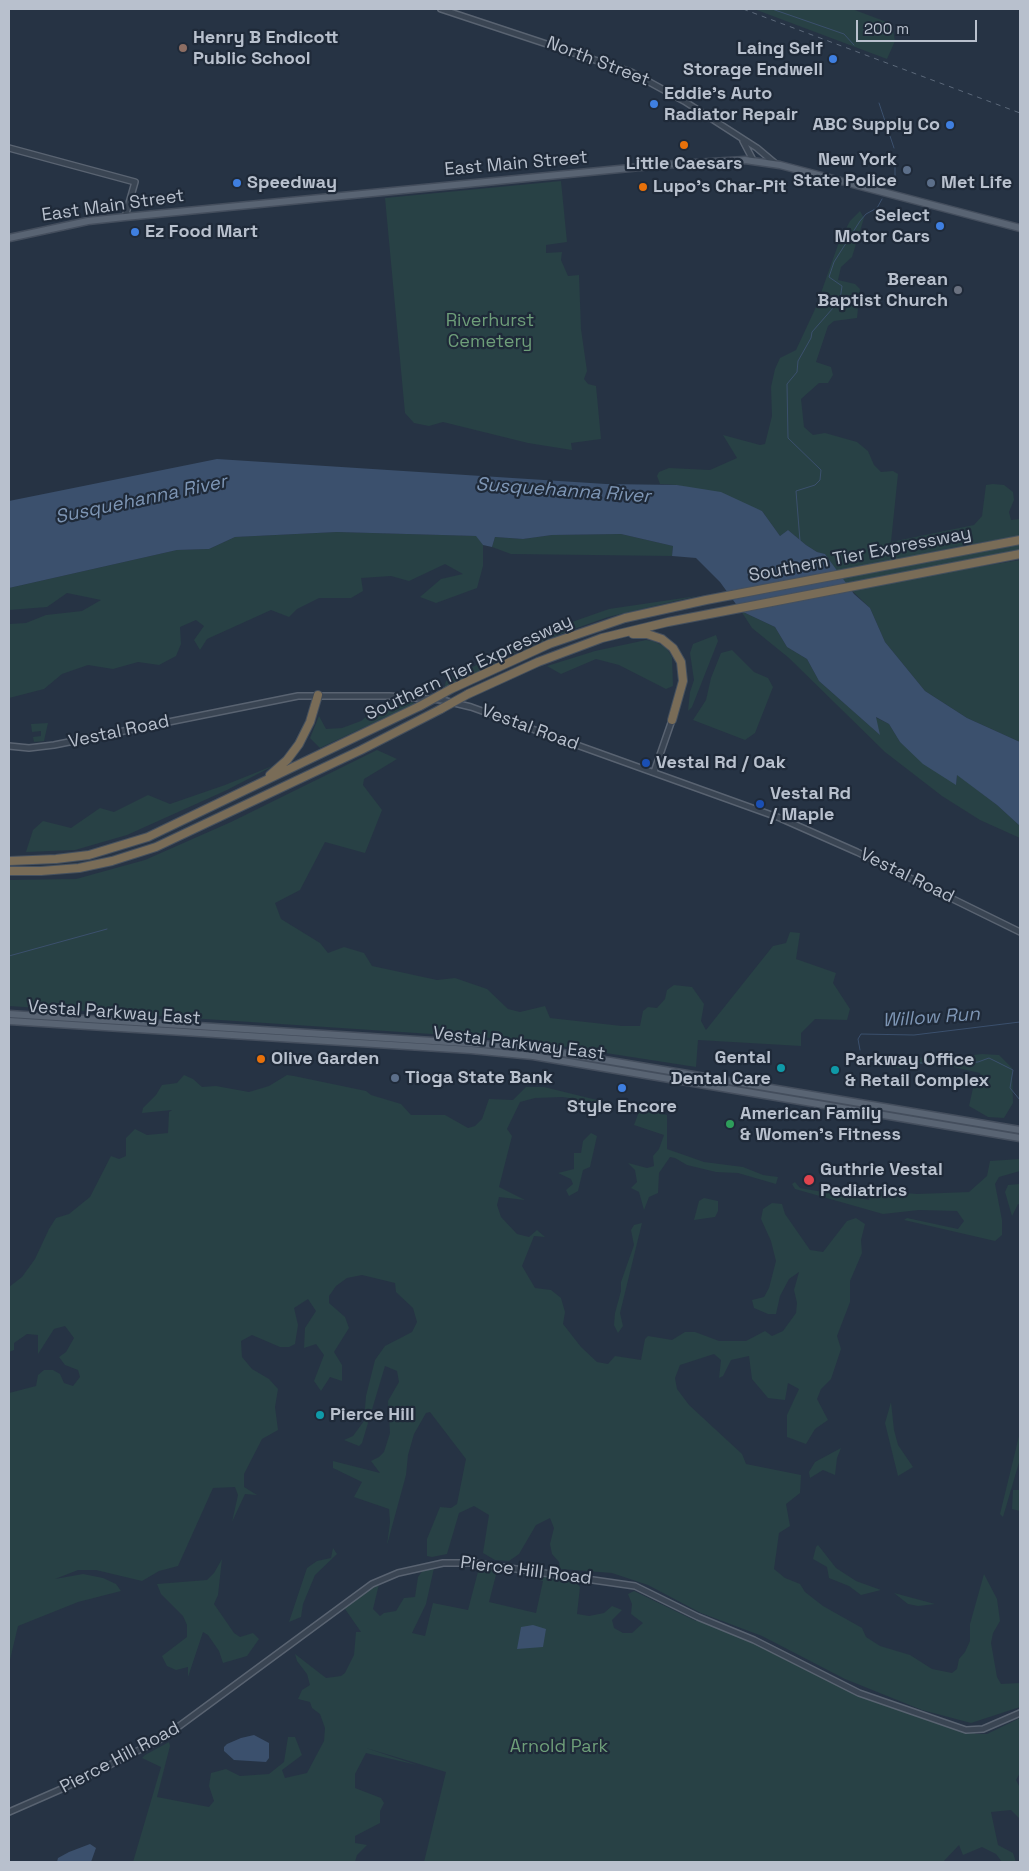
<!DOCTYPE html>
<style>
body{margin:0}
#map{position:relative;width:1029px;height:1871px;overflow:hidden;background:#263344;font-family:"Space Grotesk",sans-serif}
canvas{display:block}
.frame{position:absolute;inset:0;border:10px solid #b8c0cd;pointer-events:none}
.scale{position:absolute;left:856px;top:20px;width:121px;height:22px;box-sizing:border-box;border:2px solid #b8c0cd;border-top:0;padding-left:6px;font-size:15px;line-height:18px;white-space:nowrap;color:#b8c0cd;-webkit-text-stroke:4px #1f2a39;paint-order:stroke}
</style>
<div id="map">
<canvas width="1029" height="1871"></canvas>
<div class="frame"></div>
<div class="scale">200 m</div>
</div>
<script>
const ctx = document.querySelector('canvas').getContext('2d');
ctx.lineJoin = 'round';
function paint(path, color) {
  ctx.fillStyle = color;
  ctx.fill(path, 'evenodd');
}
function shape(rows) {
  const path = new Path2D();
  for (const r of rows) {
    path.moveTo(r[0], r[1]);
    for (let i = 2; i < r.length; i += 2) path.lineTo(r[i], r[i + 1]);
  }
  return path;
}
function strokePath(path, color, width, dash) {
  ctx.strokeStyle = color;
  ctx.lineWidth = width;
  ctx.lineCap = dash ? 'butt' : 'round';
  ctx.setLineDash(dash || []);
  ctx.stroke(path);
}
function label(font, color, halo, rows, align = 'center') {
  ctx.font = font + ' "Space Grotesk",sans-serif';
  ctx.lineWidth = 4.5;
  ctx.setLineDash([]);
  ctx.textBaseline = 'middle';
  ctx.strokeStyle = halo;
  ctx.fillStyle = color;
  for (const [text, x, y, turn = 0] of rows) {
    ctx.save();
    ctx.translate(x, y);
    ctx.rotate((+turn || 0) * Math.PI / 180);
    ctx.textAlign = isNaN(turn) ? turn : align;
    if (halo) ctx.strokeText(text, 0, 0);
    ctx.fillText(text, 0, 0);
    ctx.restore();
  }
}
paint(shape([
 [754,9,852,9,892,24,895,41,887,59],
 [561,181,567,242,546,245,546,253,562,252,561,260,568,276,579,275,581,329,587,371,584,379,588,384,596,386,601,439,571,443,572,450,528,443,443,422,429,426,414,423,405,413,385,198],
 [860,211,864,218,852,257,841,267,838,280,855,284,860,289,857,318,834,321,828,326,816,362,831,367,833,375,828,383,819,383,801,399,804,427,813,435,825,433,857,442,868,451,874,465,881,472,893,471,898,474,891,542,974,525,982,516,986,485,993,484,1004,485,1013,492,1014,500,1009,512,1011,520,1020,519,1020,536,955,547,838,573,825,554,817,552,806,545,788,530,780,536,762,511,677,485,660,484,657,476,659,472,669,468,710,470,737,458,723,435,760,445,765,444,772,416,771,387,775,369,780,358,796,350,816,307,839,242,850,221],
 [337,532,477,536,483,545,483,566,477,588,436,603,420,597,441,579,463,574,445,564,409,581,391,576,361,578,363,591,351,598,319,598,297,609,289,617,271,610,207,639,200,650,194,640,204,626,196,620,180,627,181,644,176,656,159,665,138,662,113,669,88,665,62,674,44,689,9,698,9,624,26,623,46,615,82,611,101,600,67,593,47,607,9,610,9,588,177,550,209,549,235,537],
 [621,534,673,546,672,556,511,554,492,547,495,537,523,539,552,535],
 [1020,543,1020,551,1013,553,846,584,840,576],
 [1020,560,1020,742,967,718,925,691,885,642,870,608,849,588],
 [697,596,608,617,563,633,516,652,444,689,446,681,462,672,552,629,609,609],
 [741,611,775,627,787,647,807,659,819,681,879,734,875,717,889,724,900,742,956,784,957,774,997,805,1020,826,1020,838,980,820,942,796,885,752,789,658,752,628],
 [716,635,718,641,692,707,688,711,690,692,694,680,690,653,693,644],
 [646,640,653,641,666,647,672,657,673,686,666,689,619,665,596,659,561,674,547,666,595,651],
 [732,650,754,672,768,678,773,687,755,733,745,740,693,720,706,700,711,678,721,653],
 [403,701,416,703,320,748,310,738,319,716,326,729,342,728,361,721,382,704],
 [48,723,44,741,34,742,33,737,41,736,41,731,32,732,31,724],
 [377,750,397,759,364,779,363,785,382,810,365,853,325,842,300,890,275,903,281,919,320,943,328,953,344,947,364,953,372,966,437,980,455,978,487,989,508,1009,520,1012,545,1006,550,1018,622,1026,640,1026,643,1011,648,1007,657,1008,665,999,667,990,674,985,692,987,704,1004,701,1021,706,1030,773,946,786,943,790,932,800,933,796,959,836,973,833,983,850,1009,847,1020,815,1019,801,1033,801,1046,698,1040,696,1067,522,1040,9,1006,9,880,76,879,145,860,231,822],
 [275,765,227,790,127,835,75,850,26,852,33,830,43,821,71,828,100,808,114,812,148,795,170,804,225,785],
 [170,1028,506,1048,635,1068,635,1070,496,1049],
 [982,1054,999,1055,1012,1068,1013,1103,1004,1118,988,1117,969,1106,973,1088,982,1081,980,1073,940,1064,904,1064,900,1068,877,1066,875,1062,866,1057,946,1058],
 [184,1075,193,1079,202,1087,216,1086,249,1092,269,1086,287,1075,294,1076,366,1091,371,1095,401,1104,411,1115,445,1115,468,1128,475,1126,482,1119,489,1099,513,1100,526,1087,544,1087,609,1103,612,1106,563,1097,535,1098,520,1102,507,1129,512,1136,499,1187,525,1200,499,1197,497,1205,501,1217,517,1234,529,1237,537,1230,545,1237,534,1236,522,1266,535,1288,551,1290,561,1298,565,1312,563,1324,581,1347,597,1362,608,1364,615,1356,641,1360,645,1339,648,1336,672,1340,685,1332,695,1332,719,1341,746,1341,765,1331,772,1336,783,1331,796,1313,797,1303,794,1290,799,1272,789,1279,780,1296,776,1314,768,1314,754,1308,752,1300,764,1297,769,1288,776,1261,771,1241,761,1219,763,1209,772,1203,782,1204,785,1214,810,1250,823,1252,847,1221,856,1218,865,1224,861,1240,862,1253,850,1281,850,1302,837,1336,841,1349,831,1379,821,1389,817,1399,828,1420,815,1429,806,1444,787,1437,787,1415,799,1389,788,1383,785,1400,768,1398,752,1379,749,1356,731,1360,723,1376,719,1378,721,1360,714,1354,680,1365,675,1378,677,1389,689,1405,742,1454,746,1464,801,1475,800,1493,786,1504,790,1526,779,1533,774,1569,785,1578,800,1584,805,1592,823,1606,862,1628,866,1637,880,1646,910,1655,932,1669,952,1673,957,1669,959,1659,965,1652,970,1641,970,1624,984,1574,997,1599,1000,1621,993,1633,991,1643,997,1677,1001,1684,1020,1683,1020,1707,971,1723,922,1710,845,1679,762,1636,701,1613,648,1585,612,1573,560,1569,559,1562,552,1554,550,1544,554,1528,550,1518,536,1525,519,1554,509,1561,495,1560,483,1553,489,1515,474,1506,459,1513,447,1554,432,1557,427,1556,427,1539,440,1507,451,1508,457,1504,466,1459,430,1412,426,1413,414,1434,408,1455,406,1475,387,1545,390,1522,389,1509,354,1497,362,1482,333,1468,333,1461,380,1473,371,1461,379,1457,384,1452,390,1433,388,1401,399,1382,397,1371,385,1366,362,1443,359,1446,344,1440,353,1436,364,1421,366,1396,375,1360,385,1346,412,1332,417,1322,413,1308,396,1292,395,1283,362,1275,347,1278,336,1286,329,1296,329,1303,345,1317,349,1328,334,1352,342,1365,342,1381,330,1377,321,1391,314,1381,324,1355,316,1344,304,1348,305,1328,316,1311,308,1299,294,1308,298,1325,295,1344,289,1347,280,1347,252,1335,241,1341,242,1357,252,1369,269,1379,278,1389,275,1407,278,1430,262,1439,244,1474,244,1487,257,1495,245,1494,232,1522,238,1495,235,1487,213,1488,178,1566,159,1571,142,1581,96,1570,78,1570,55,1579,83,1574,103,1578,116,1584,121,1591,78,1602,18,1626,9,1664,9,1393,36,1386,38,1375,44,1370,53,1370,60,1374,64,1383,73,1386,80,1377,78,1370,65,1365,59,1357,66,1352,74,1338,65,1326,54,1329,38,1354,38,1335,27,1334,14,1343,14,1350,9,1352,9,1287,22,1277,35,1259,49,1229,56,1218,69,1214,90,1197,111,1156,119,1159,126,1156,126,1138,135,1129,147,1135,168,1133,169,1112,172,1110,142,1113,143,1108,156,1095,162,1085,177,1083],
 [802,1097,1020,1132,1020,1135,897,1115],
 [640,1109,667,1115,667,1149,704,1162,743,1167,763,1175,778,1177,776,1184,738,1173,716,1172,687,1165,675,1158,670,1157,659,1173,658,1193,649,1197,644,1210,639,1192,631,1188,637,1182,635,1170,628,1163,647,1168,654,1166,653,1156,659,1149,664,1135,634,1125],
 [591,1133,597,1136,590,1167,583,1170,578,1191,569,1196,566,1190,573,1184,571,1179,558,1173,574,1169,574,1153,581,1153,583,1141],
 [1020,1159,1020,1171,999,1177,995,1184,1002,1220,1002,1235,995,1241,904,1220,907,1218,958,1229,964,1221,957,1211,919,1210,883,1214,795,1189,792,1184,795,1182,800,1188,869,1200,873,1186,894,1192,917,1194,969,1192,987,1176,990,1161],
 [1020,1184,1020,1205,1018,1204,1012,1216,1005,1192,1008,1185],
 [704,1198,718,1201,718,1211,715,1217,694,1220,699,1201],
 [642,1223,620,1313,623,1326,618,1333,614,1325,615,1313,621,1291,621,1282,634,1245,631,1230,634,1225],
 [891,1402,894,1430,898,1445,913,1467,898,1476,885,1423],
 [1020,1432,1020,1459,1003,1517,1000,1514],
 [841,1448,837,1458,835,1475,823,1470,810,1478,809,1472,815,1462],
 [1013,1490,1020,1490,1020,1511,1012,1509],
 [818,1545,836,1568,856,1581,881,1590,861,1595,849,1586,829,1578,827,1567,813,1559,816,1547],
 [333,1548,337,1554,315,1575,303,1604,301,1617,289,1622,307,1568,317,1561,331,1558],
 [222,1559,218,1595,214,1604,234,1633,240,1637,253,1633,259,1639,247,1656,223,1663,219,1651,208,1635,203,1632,188,1677,188,1667,176,1670,167,1666,162,1656,187,1637,187,1625,183,1616,161,1594,157,1584,207,1580,214,1573],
 [480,1564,498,1567,489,1602,536,1613,543,1581,521,1575,544,1578,545,1573,575,1577,575,1581,580,1587,577,1614,589,1616,604,1613,612,1606,622,1610,612,1620,614,1628,623,1633,632,1633,643,1623,631,1614,632,1604,628,1594,634,1591,696,1621,698,1617,754,1640,846,1686,951,1726,976,1730,975,1734,987,1734,1020,1718,1020,1773,1016,1780,1020,1788,1020,1819,1011,1810,991,1812,998,1845,1013,1853,1016,1862,1002,1862,996,1854,982,1847,963,1855,959,1845,943,1862,424,1862,446,1772,366,1748,417,1765,366,1753,355,1774,355,1788,381,1798,384,1803,380,1811,380,1823,355,1836,355,1843,367,1845,357,1855,355,1862,133,1862,161,1767,142,1758,145,1755,169,1742,170,1746,157,1797,209,1807,214,1801,209,1786,211,1773,226,1769,240,1776,269,1774,284,1762,288,1737,295,1737,302,1755,282,1770,285,1778,307,1773,324,1741,325,1728,320,1714,312,1708,310,1702,298,1699,302,1690,310,1685,307,1674,297,1661,295,1654,326,1678,341,1676,345,1673,354,1655,356,1632,361,1632,343,1606,380,1580,373,1609,380,1616,384,1613,396,1611,404,1598,415,1597,418,1577,423,1570,434,1568,426,1604,412,1633,425,1636,433,1603,468,1610],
 [894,1593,935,1604,918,1606,908,1604]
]), '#284145');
paint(shape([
 [217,459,606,484,677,485,721,492,762,511,780,536,788,530,806,545,817,552,825,554,854,594,870,608,885,642,925,691,967,718,1020,742,1020,826,997,805,957,775,956,785,923,764,900,742,889,724,876,717,880,735,819,681,807,659,787,647,775,627,741,611,720,582,696,558,672,556,673,546,621,534,552,535,523,539,495,537,492,547,483,545,476,536,337,532,235,537,209,549,177,550,9,588,9,501],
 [533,1625,546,1629,543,1647,517,1649,521,1627],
 [254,1735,269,1743,269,1758,266,1762,234,1760,224,1751,224,1747,227,1744,241,1738],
 [90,1844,96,1848,91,1862,57,1862,58,1858,69,1852]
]), '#3b506d');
strokePath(shape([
 [772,9,844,34,854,45],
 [879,103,894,148],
 [895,177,895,159],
 [800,541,796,491,815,485,820,480,821,470,788,438,787,384,797,372,798,361,811,338,812,332,840,300,842,286,829,277,834,262,860,221,866,214,877,208,882,199],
 [9,956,107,929],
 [860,1050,858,1039,861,1034,914,1035,1020,1022],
 [860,1057,860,1060,862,1061,952,1064,978,1062,989,1058,1013,1070,1010,1088,1020,1100]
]), '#3b506d', 1);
const tertiary = shape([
 [441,9,631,72,684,101,757,148,776,164],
 [743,141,753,160],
 [9,148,135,182,125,217],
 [9,746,29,748,54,745,298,696,390,696,442,700,471,707,780,818,857,852,1020,932],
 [654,772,672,720],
 [9,1812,66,1787,163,1738,372,1584,398,1573,443,1563,474,1563,635,1586,698,1617,754,1640,859,1693,966,1730,983,1729,1020,1713]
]);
const primary = shape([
 [9,238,88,221,125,217,661,165,745,160,780,165,1020,228],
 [9,1014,527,1047,1020,1130],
 [9,1021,471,1050,533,1056,1020,1138]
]);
const motorway = shape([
 [633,634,647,634,662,639,673,648,681,662,683,681,672,720],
 [451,689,549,644,625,618,706,600,1020,540],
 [468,694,538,662,602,638,668,622,1020,554],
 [270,775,287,760,299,744,310,722,318,695],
 [9,861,56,859,89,855,148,837,420,706],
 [9,871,41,871,79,868,112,861,156,847,361,750,441,709]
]);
strokePath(tertiary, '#596371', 8);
strokePath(primary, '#444e5d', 9);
strokePath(motorway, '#45505e', 10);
strokePath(tertiary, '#3a4553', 5);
strokePath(primary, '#596473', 6);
strokePath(motorway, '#796c57', 8);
strokePath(shape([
 [743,9,1020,113]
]), '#5c697a', 1, [5, 5]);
const motorwayBridge = shape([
 [420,706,451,689],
 [441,709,468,694]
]);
strokePath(motorwayBridge, '#45505e', 10, []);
strokePath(motorwayBridge, '#796c57', 8);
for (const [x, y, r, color] of [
 [183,48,5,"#8d6e63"],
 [833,59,5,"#3f7fe0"],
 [654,104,5,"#3f7fe0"],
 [950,125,5,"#3f7fe0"],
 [684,145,5,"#e8710a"],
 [907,170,5,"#5c6f8a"],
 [237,183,5,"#3f7fe0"],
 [931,183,5,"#5c6f8a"],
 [643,187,5,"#e8710a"],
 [940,226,5,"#3f7fe0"],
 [135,232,5,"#3f7fe0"],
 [958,290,5,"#6b7280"],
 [646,763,5,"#1a4fb4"],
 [760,804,5,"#1a4fb4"],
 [261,1059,5,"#e8710a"],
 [781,1068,5,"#0f9aa8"],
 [835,1070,5,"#0f9aa8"],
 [395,1078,5,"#5c6f8a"],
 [622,1088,5,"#3f7fe0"],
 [730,1124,5,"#2e9e5b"],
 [809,1180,6,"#e0444e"],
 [320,1415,5,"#0f9aa8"]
]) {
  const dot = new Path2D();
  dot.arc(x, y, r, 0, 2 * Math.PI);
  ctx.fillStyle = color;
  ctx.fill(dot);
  strokePath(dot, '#1f2a39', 2);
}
label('bold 18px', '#b8c0cd', '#1f2a39', [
 ["Henry B Endicott",193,38],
 ["Public School",193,59],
 ["Laing Self",823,49,"right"],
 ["Storage Endwell",823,70,"right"],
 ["Eddie's Auto",664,94],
 ["Radiator Repair",664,115],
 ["ABC Supply Co",940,125,"right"],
 ["New York",897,160,"right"],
 ["State Police",897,181,"right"],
 ["Little Caesars",684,164,"center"],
 ["Speedway",247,183],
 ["Met Life",941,183],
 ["Lupo's Char-Pit",653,187],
 ["Select",930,216,"right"],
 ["Motor Cars",930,237,"right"],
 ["Ez Food Mart",145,232],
 ["Berean",948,280,"right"],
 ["Baptist Church",948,301,"right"],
 ["Vestal Rd / Oak",656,763],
 ["Vestal Rd",770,794],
 ["/ Maple",770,815],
 ["Gental",771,1058,"right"],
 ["Dental Care",771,1079,"right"],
 ["Olive Garden",271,1059],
 ["Parkway Office",845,1060],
 ["& Retail Complex",845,1081],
 ["Tioga State Bank",405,1078],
 ["Style Encore",622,1107,"center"],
 ["American Family",740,1114],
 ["& Women's Fitness",740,1135],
 ["Guthrie Vestal",820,1170],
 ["Pediatrics",820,1191],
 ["Pierce Hill",330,1415]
], 'left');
label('18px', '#b8c0cd', '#1f2a39', [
 ["North Street",598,62,21],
 ["East Main Street",516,164,-5],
 ["East Main Street",113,206,-8],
 ["Southern Tier Expressway",860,555,-11],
 ["Southern Tier Expressway",469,668,-25],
 ["Vestal Road",530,728,20],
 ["Vestal Road",119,732,-12],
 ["Vestal Road",907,876,26],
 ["Vestal Parkway East",114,1013,4],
 ["Vestal Parkway East",519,1044,7],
 ["Pierce Hill Road",526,1571,7],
 ["Pierce Hill Road",120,1758,-28]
]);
label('18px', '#6e9e79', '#1f2a39', [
 ["Riverhurst",490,321],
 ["Cemetery",490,342],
 ["Arnold Park",559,1747]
]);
label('italic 19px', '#7e96b5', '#1f2a39', [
 ["Susquehanna River",563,491,4],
 ["Susquehanna River",141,500,-12],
 ["Willow Run",931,1018,-4]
]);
</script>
